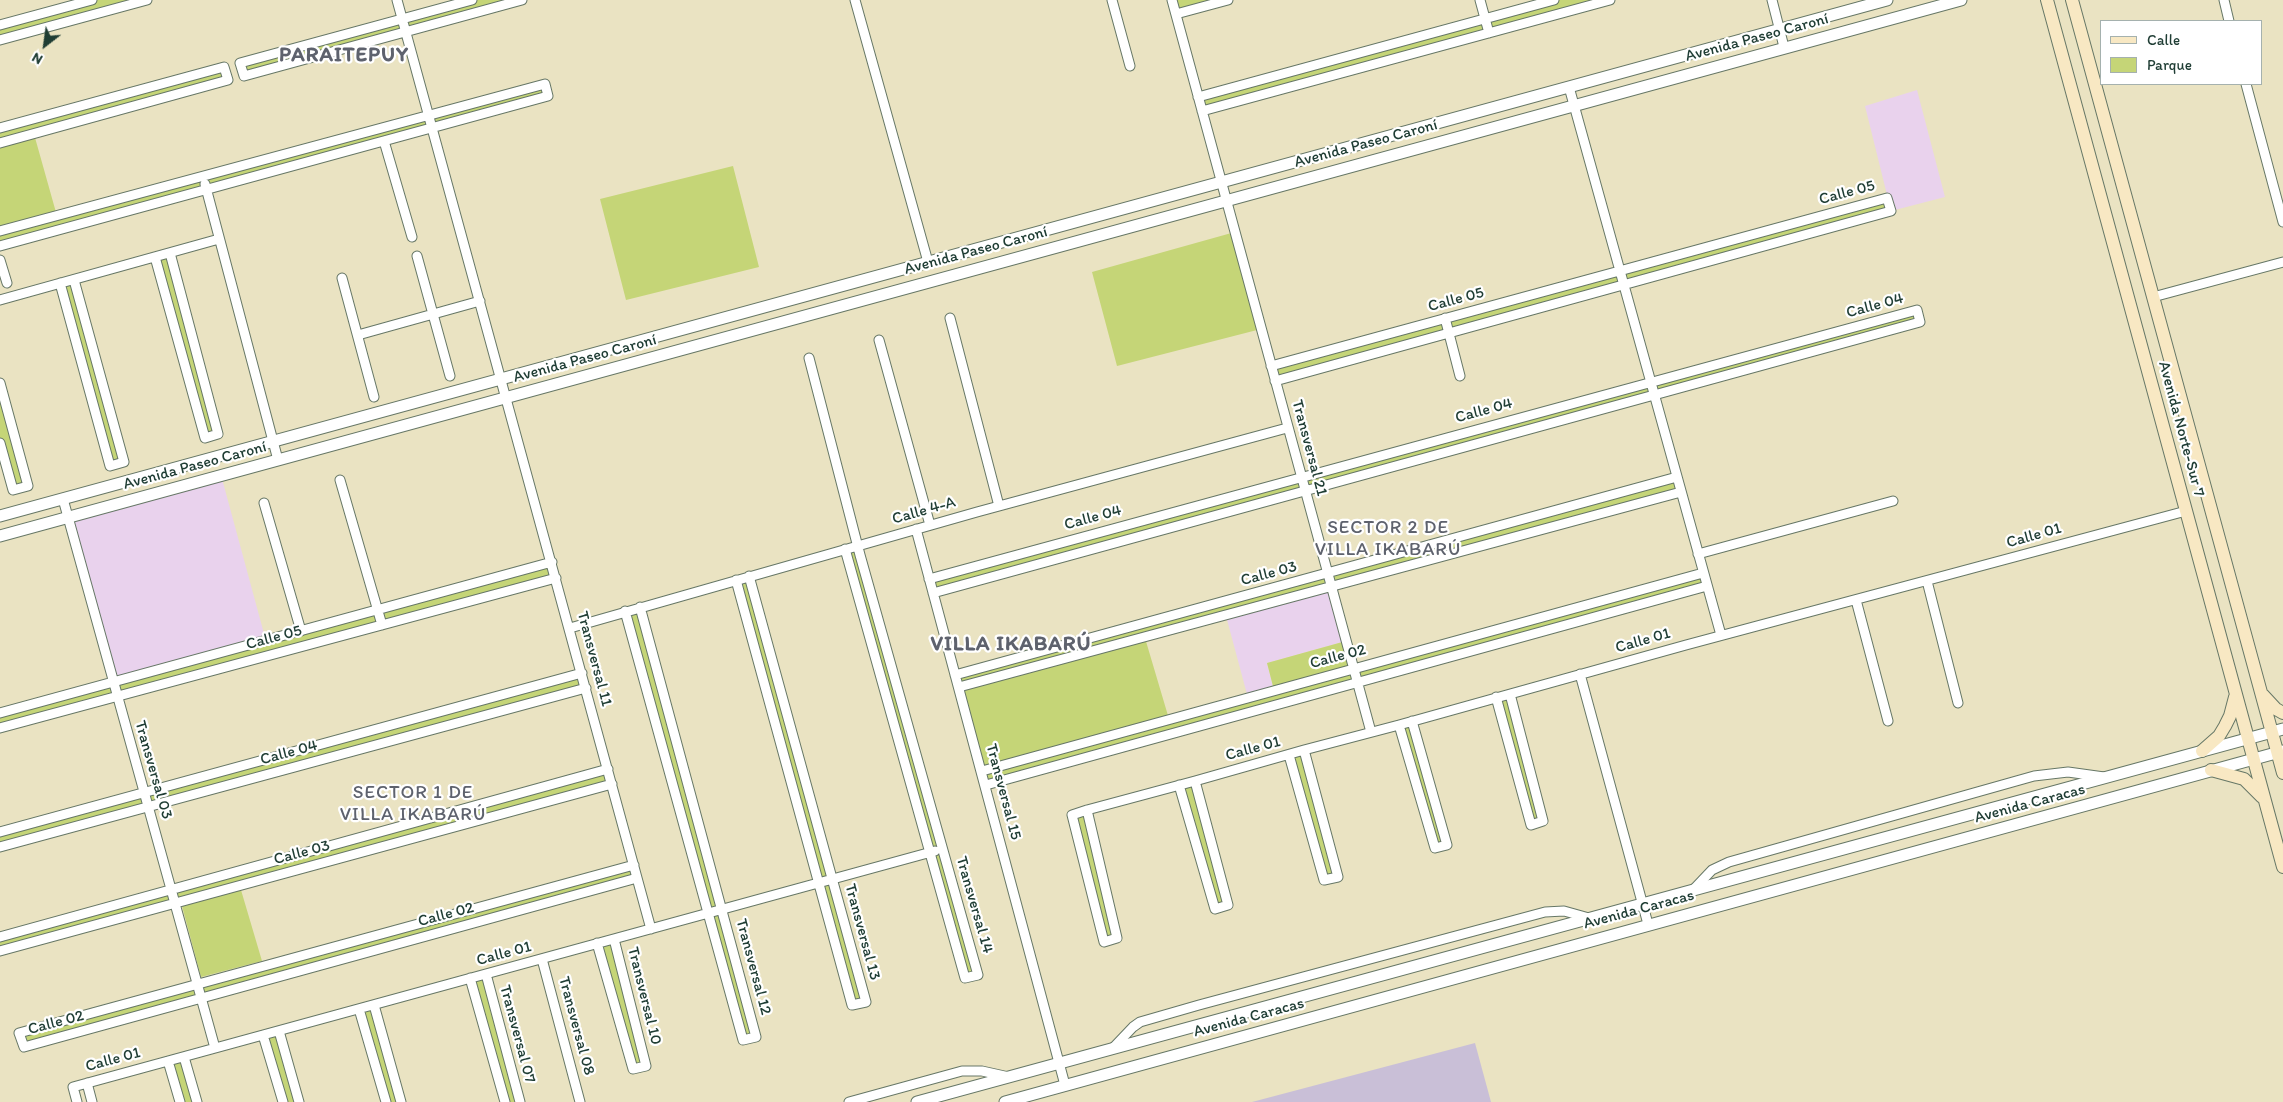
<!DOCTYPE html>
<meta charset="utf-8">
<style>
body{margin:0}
#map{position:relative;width:2283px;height:1102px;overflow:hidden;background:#eae3c2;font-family:Itim,sans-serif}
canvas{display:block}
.legend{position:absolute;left:2100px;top:20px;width:162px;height:65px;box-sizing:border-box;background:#fff;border:1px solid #a5b1ae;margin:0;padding:6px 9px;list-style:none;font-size:15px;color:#1f3d34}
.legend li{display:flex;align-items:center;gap:10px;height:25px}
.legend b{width:25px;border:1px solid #a5b1ae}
.north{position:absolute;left:20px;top:20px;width:50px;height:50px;-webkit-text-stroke:4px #fff;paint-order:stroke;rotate:210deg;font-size:14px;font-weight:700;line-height:20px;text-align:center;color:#1f3d34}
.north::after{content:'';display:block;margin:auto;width:18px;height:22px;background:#1f3d34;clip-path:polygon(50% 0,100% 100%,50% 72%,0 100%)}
</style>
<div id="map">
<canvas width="2283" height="1102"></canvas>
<ul class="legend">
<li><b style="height:6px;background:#f8e8c3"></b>Calle</li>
<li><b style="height:14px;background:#c5d577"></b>Parque</li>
</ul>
<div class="north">N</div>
</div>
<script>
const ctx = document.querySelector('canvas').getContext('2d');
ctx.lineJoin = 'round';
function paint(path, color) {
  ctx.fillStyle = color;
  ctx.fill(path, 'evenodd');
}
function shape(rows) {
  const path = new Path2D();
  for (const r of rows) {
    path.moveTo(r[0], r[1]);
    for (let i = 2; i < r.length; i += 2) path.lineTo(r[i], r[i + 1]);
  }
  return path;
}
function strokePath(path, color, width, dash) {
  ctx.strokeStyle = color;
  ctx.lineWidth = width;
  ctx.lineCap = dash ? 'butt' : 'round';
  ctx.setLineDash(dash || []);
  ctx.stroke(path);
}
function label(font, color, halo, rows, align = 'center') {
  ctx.font = font + ' Itim,sans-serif';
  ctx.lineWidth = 4.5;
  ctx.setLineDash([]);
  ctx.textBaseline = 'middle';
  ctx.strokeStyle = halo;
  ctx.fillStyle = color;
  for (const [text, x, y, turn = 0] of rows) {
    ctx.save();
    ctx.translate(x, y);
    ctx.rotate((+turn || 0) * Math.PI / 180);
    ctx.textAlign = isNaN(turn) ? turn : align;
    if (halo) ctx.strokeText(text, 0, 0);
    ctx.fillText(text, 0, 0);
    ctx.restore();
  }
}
paint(shape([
 [1917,90,1945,197,1891,211,1865,106],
 [221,475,266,641,114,683,68,517],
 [1332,588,1346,641,1267,663,1274,691,1248,698,1226,616]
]), '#e9d2ed');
paint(shape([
 [1475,1043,1491,1102,1252,1102]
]), '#c9bfd7');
paint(shape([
 [92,0,146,0,0,40,0,25],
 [472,0,522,0,244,76,240,63],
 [1178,0,1228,0,1176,14,1173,1],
 [1554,0,1610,0,1202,111,1198,97],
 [224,67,228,80,34,134,57,216,545,84,548,96,0,246,0,128],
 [733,166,759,267,626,300,600,199],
 [1887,198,1891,211,1275,381,1271,366],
 [1235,232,1261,329,1117,366,1092,272],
 [170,253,218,434,205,438,155,257],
 [74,280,124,462,110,466,60,283],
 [1917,310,1920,322,933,593,929,579],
 [0,383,28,486,13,490,0,443],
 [1677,478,1681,492,1145,638,1169,719,1274,690,1267,663,1346,641,1354,669,1703,573,1707,586,986,785,955,674],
 [857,545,978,975,965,978,845,549],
 [552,562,556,578,0,728,0,713],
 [749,576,866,1002,852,1005,735,580],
 [640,607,756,1037,743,1040,625,611],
 [582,674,586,688,0,847,0,832],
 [1510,694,1543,821,1531,825,1497,698],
 [1413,721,1447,845,1435,848,1399,725],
 [1304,751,1338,877,1324,880,1290,755],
 [608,769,612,784,0,951,0,937],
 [1195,781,1228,905,1215,909,1180,785],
 [1085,811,1117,938,1104,942,1072,815],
 [634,865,637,878,24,1047,19,1033],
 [241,890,262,961,201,977,182,906],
 [614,939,646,1066,633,1069,598,943],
 [485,974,520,1102,505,1102,471,978],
 [374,1005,401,1102,386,1102,359,1009],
 [279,1031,299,1102,283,1102,264,1035],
 [184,1057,197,1102,180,1102,168,1061]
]), '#c5d577');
const minor = shape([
 [397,0,651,929],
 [472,0,240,63,244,76,522,0],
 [855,0,928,262],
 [1112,0,1130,66],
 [1172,0,1371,732],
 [1480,0,1489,33],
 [1772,0,1784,47],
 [2224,0,2229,21],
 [1176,14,1228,0],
 [0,25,92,0],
 [0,40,147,0],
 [2246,84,2283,222],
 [1569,87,1721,635],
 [1198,97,1554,0],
 [1202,111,1610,0],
 [0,128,224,67,228,80,0,143],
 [384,141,412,237],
 [205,184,278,460],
 [0,231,545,84,548,96,0,246],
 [417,256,450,376],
 [155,257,205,438,218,434,170,253],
 [0,260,7,283],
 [342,278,374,397],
 [60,283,110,466,124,462,74,280],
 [2153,297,2283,262],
 [0,300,219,239],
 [950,318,999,506],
 [1445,318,1460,376],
 [358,335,480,301],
 [879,340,930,525],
 [809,358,860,555,978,975,965,978,845,549],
 [1271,366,1887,198,1891,211,1275,381],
 [0,383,28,486,13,490,0,443],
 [340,480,382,625],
 [63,499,215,1048],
 [264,503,301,631],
 [916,529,1065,1085],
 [1698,554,1893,501],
 [929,579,1917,310,1920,322,933,593],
 [736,580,852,1005,866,1002,749,576],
 [1927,581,1958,703],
 [1856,600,1888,721],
 [625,611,743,1040,756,1037,640,607],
 [570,628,977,512,1287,428],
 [1580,674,1648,924],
 [955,675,1677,477],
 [959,687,1681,492],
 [1496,697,1531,825,1543,821,1510,694],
 [0,713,552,562],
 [1399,725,1435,848,1447,845,1412,721],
 [0,728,556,578],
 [1289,755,1324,880,1338,877,1304,750],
 [982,771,1703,573],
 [986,785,1707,586],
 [1179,785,1215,909,1228,905,1195,781],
 [1087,810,1117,938,1104,942,1072,815,1087,810,1195,781,1304,750,1399,725,1686,645,2186,511],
 [0,832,582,673],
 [0,847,586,688],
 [634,865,19,1033,24,1047,637,878],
 [1693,890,1712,870,1729,862,2034,776,2068,772,2104,777],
 [0,937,608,769],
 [597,943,633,1069,646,1066,614,939],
 [0,951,612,784],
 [542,959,580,1102],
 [486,974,520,1102],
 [470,978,505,1102],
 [374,1005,401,1102],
 [359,1009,386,1102],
 [279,1031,299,1102],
 [263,1035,283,1102],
 [1113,1048,1133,1027,1140,1022,1199,1005,1545,912,1564,911,1589,918],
 [184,1057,197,1102],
 [168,1061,180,1102],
 [87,1083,92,1102],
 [77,1102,73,1087,935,851],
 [849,1102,962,1071,982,1071,1009,1077]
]);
const tertiary = shape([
 [0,516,1887,0],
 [0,536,1961,0],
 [917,1102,2283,729],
 [1005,1102,2283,751]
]);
const secondary = shape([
 [2047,0,2283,867],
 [2072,0,2283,773],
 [2263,695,2276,709,2283,713],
 [2202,751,2219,736,2225,726,2230,716,2235,697],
 [2211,770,2244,779,2262,797]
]);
strokePath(minor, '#676', 11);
strokePath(tertiary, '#676', 13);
strokePath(secondary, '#676', 14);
strokePath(minor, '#fff', 9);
strokePath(tertiary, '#fff', 11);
strokePath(secondary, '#f8e8c3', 12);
label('16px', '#1f3d34', '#fff', [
 ["Avenida Paseo Caroní",1757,38,-15],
 ["Avenida Paseo Caroní",1366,144,-15],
 ["Calle 05",1847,193,-15],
 ["Avenida Paseo Caroní",976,251,-15],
 ["Calle 05",1456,300,-15],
 ["Calle 04",1875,306,-15],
 ["Avenida Paseo Caroní",585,359,-15],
 ["Calle 04",1484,411,-15],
 ["Avenida Norte-Sur 7",2181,429,75],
 ["Transversal 21",1309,448,75],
 ["Avenida Paseo Caroní",195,466,-15],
 ["Calle 4-A",924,511,-16],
 ["Calle 04",1093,518,-15],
 ["Calle 01",2034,536,-16],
 ["Calle 03",1269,574,-15],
 ["Calle 05",274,638,-15],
 ["Calle 01",1643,641,-16],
 ["Calle 02",1338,657,-15],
 ["Transversal 11",594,659,75],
 ["Calle 01",1253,749,-15],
 ["Calle 04",289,753,-15],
 ["Transversal 03",153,770,74],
 ["Transversal 15",1003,792,75],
 ["Avenida Caracas",2030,804,-15],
 ["Calle 03",302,853,-15],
 ["Transversal 14",974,905,74],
 ["Avenida Caracas",1639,910,-15],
 ["Calle 02",446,915,-15],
 ["Transversal 13",862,932,75],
 ["Calle 01",504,954,-15],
 ["Transversal 12",753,967,75],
 ["Transversal 10",644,996,76],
 ["Avenida Caracas",1249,1018,-15],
 ["Calle 02",56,1023,-15],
 ["Transversal 08",576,1026,75],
 ["Transversal 07",517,1034,75],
 ["Calle 01",113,1060,-15]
]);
ctx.letterSpacing = '1px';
label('19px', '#5e626d', '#fff', [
 ["SECTOR 2 DE",1388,528],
 ["VILLA IKABARÚ",1388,550],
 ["SECTOR 1 DE",413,793],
 ["VILLA IKABARÚ",413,815]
]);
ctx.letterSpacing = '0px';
ctx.letterSpacing = '1px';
label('bold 21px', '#5e626d', '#fff', [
 ["PARAITEPUY",344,56],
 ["VILLA IKABARÚ",1011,645]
]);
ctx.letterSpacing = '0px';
</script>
